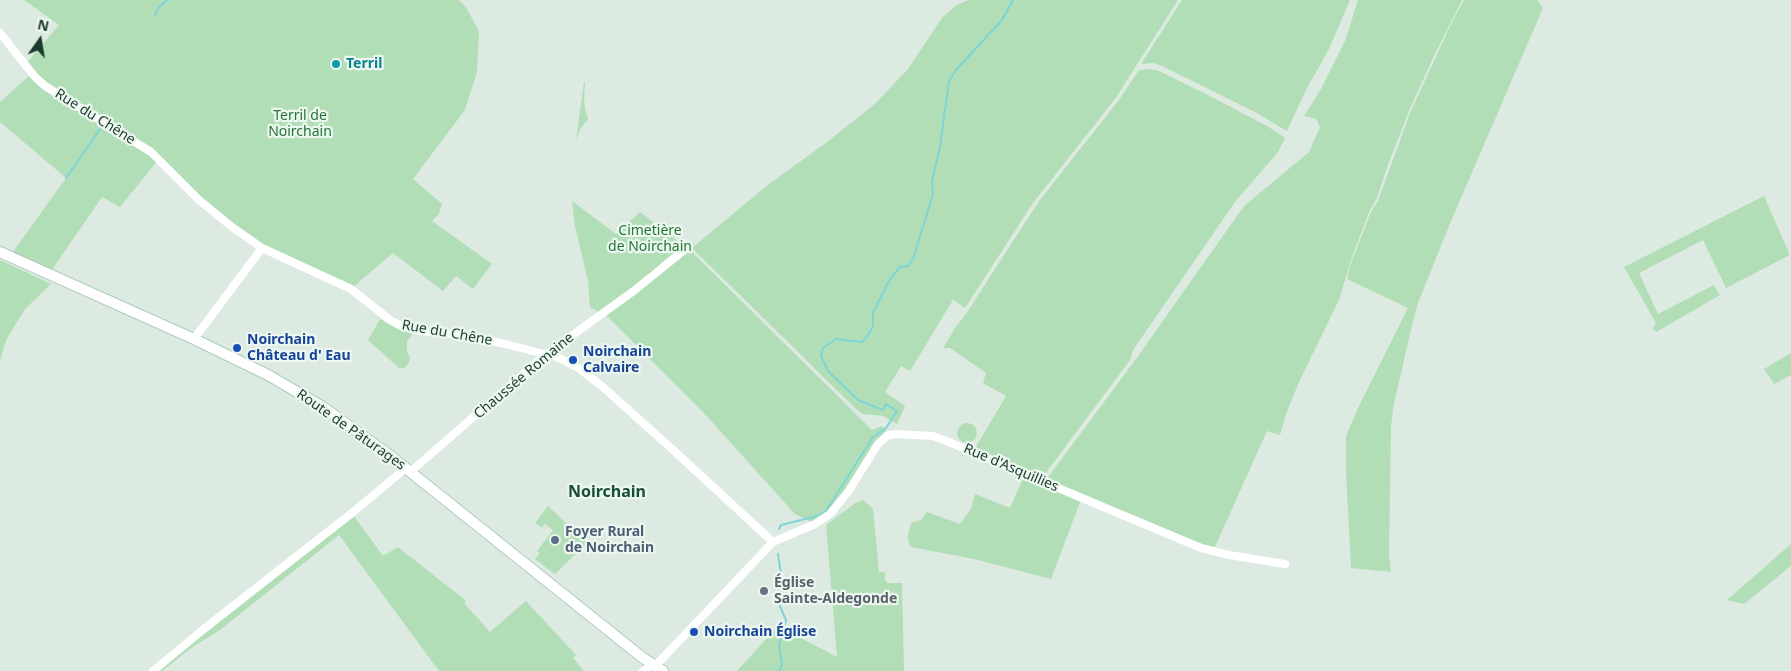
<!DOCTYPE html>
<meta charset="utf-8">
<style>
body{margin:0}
#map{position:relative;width:1791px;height:671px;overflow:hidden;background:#dceae2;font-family:"Noto Sans",sans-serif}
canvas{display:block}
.north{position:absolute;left:15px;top:15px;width:50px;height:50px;-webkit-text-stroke:4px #ecf7f0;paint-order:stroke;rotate:13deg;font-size:14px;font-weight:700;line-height:20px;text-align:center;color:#1d3a2e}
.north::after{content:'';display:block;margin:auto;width:18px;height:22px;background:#1d3a2e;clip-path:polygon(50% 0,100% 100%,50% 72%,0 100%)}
</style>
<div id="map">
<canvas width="1791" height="671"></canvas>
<div class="north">N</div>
</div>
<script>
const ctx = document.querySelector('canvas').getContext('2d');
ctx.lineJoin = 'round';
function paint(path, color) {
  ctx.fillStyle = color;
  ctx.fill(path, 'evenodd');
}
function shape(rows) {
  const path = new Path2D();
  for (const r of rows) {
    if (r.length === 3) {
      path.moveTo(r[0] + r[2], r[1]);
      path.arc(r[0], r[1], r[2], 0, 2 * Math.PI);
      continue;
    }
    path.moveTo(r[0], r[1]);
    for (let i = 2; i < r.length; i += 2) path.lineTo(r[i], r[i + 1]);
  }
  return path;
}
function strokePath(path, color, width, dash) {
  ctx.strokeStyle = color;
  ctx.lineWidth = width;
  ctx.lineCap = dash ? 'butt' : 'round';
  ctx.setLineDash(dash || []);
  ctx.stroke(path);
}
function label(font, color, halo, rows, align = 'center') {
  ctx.font = font + ' "Noto Sans",sans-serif';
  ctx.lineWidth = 4.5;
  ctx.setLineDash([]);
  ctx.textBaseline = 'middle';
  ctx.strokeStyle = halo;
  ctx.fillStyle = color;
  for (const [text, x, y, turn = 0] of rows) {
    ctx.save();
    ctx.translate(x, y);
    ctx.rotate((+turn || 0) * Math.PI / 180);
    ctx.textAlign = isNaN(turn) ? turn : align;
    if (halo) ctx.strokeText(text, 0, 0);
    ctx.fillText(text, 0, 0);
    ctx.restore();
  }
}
paint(shape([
 [24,0,459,0,466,7,479,32,477,72,465,110,413,179,442,204,439,214,432,221,492,264,473,289,456,276,443,291,393,253,351,289,262,248,232,227,159,159,120,207,102,197,49,274,10,256,66,178,0,122,0,102,31,74,24,66,59,25],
 [968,0,1178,0,1115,99,1033,203,965,308,953,300,910,371,901,366,885,392,905,406,897,424,883,416,863,414,857,410,692,248,769,184,823,145,875,104,908,69,942,18,955,6],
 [1182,0,1350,0,1329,49,1307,88,1287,131,1255,112,1162,66,1153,63,1141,64],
 [1358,0,1462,0,1433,58,1409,111,1388,165,1376,200,1370,210,1352,257,1339,300,1299,382,1286,414,1280,435,1267,431,1214,549,1046,480,1136,359,1244,206,1309,152,1320,127,1316,119,1304,116,1321,89,1345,41],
 [1464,0,1537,0,1543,8,1451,221,1418,303,1413,321,1393,408,1391,427,1389,554,1391,572,1351,568,1346,473,1346,436,1359,406,1408,308,1347,279,1351,263,1371,212,1378,201,1410,113,1451,24],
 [1150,69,1159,71,1208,95,1267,126,1285,138,1278,152,1235,202,1133,350,1130,360,1042,478,974,450,1006,396,983,383,986,373,950,348,943,348,955,328,966,314,1039,201,1119,100,1139,70],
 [584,82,585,83,584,98,585,109,588,119,580,129,576,140],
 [1764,196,1790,255,1726,288,1703,240,1639,273,1658,314,1714,285,1720,295,1656,332,1653,328,1656,323,1624,267],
 [572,201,616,234,640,212,683,245,660,264,663,267,602,314,590,307,588,281,575,226],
 [688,251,691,251,872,430,882,426,888,432,837,503,814,523,795,514,703,412,606,315],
 [0,260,51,284,25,309,6,340,0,361],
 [380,319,398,329,411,333,412,335,407,342,407,352,410,357,409,362,405,368,399,368,368,340],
 [1791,353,1791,375,1774,384,1764,369],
 [967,433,10],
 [1025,474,1082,497,1051,579,974,559,911,547,908,541,908,536,911,523,921,520,927,512,960,524,971,509,975,494,1010,508],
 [863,500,873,509,879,572,885,572,885,580,887,583,902,583,904,671,737,671,778,626,837,657,826,525,854,504],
 [548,506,587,543,555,574,535,559,540,553,537,551,553,530,545,524,542,528,535,523],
 [353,515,383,556,398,547,465,600,465,604,490,632,526,601,576,655,573,658,584,671,439,671,339,535,220,630,191,648,162,671,158,671],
 [1791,544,1791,566,1744,604,1727,600]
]), '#b2deb7');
strokePath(shape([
 [155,15,159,7,167,0],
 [66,178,100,129],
 [779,529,781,525,817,516,826,511,873,437,886,428,897,411,886,404,883,410,858,400,828,371,821,356,823,348,836,339,862,342,869,334,873,326,873,313,890,279,900,267,908,266,913,259,933,194,932,181,940,147,949,81,956,70,1002,20,1013,0],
 [778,554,783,587,779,604,786,620,779,646,782,665,779,671]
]), '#7dd5d5', 2);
const secondary = shape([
 [0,252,194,339,268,375,323,407,388,454,643,658,663,671]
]);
strokePath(secondary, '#aecbbc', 12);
strokePath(shape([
 [0,33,35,77,45,86,151,152,199,200,232,227,262,248,351,289,390,320,401,326,420,331,453,334,506,344,559,358,580,369,604,388,672,449,773,542],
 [194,339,262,248],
 [410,472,545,355,635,290,688,247],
 [153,671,205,628,352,513,406,468],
 [643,671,659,662,773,542,815,524,830,514,848,492,878,444,888,435,897,434,933,436,951,443,1201,548,1229,555,1285,564]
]), '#fff', 8);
strokePath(secondary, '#fff', 10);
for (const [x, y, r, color] of [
 [336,64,5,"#0f9aa8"],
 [237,348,5,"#1a4fb4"],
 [573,360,5,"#1a4fb4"],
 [555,540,5,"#5c6f8a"],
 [764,591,5,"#6b7280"],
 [694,632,5,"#1a4fb4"]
]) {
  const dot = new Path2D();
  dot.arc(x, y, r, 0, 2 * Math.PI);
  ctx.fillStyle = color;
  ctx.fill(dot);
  strokePath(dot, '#ecf7f0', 2);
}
label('bold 14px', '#0d838f', '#ecf7f0', [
 ["Terril",346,64]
], 'left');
label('14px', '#247437', '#ecf7f0', [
 ["Terril de",300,116],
 ["Noirchain",300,132],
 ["Cimetière",650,231],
 ["de Noirchain",650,247]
]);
label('14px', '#1d3a2e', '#ecf7f0', [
 ["Rue du Chêne",95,117,32],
 ["Rue du Chêne",447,333,10],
 ["Chaussée Romaine",524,376,-40],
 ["Route de Pâturages",351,430,35],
 ["Rue d'Asquillies",1011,468,23]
]);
label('bold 14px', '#164399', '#ecf7f0', [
 ["Noirchain",247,340],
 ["Château d' Eau",247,356],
 ["Noirchain",583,352],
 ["Calvaire",583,368],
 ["Noirchain Église",704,632]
], 'left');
label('bold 14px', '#4e5e75', '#ecf7f0', [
 ["Foyer Rural",565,532],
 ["de Noirchain",565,548]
], 'left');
label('bold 14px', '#5b616d', '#ecf7f0', [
 ["Église",774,583],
 ["Sainte-Aldegonde",774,599]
], 'left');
label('bold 16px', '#184d38', '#ecf7f0', [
 ["Noirchain",607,492]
]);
</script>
